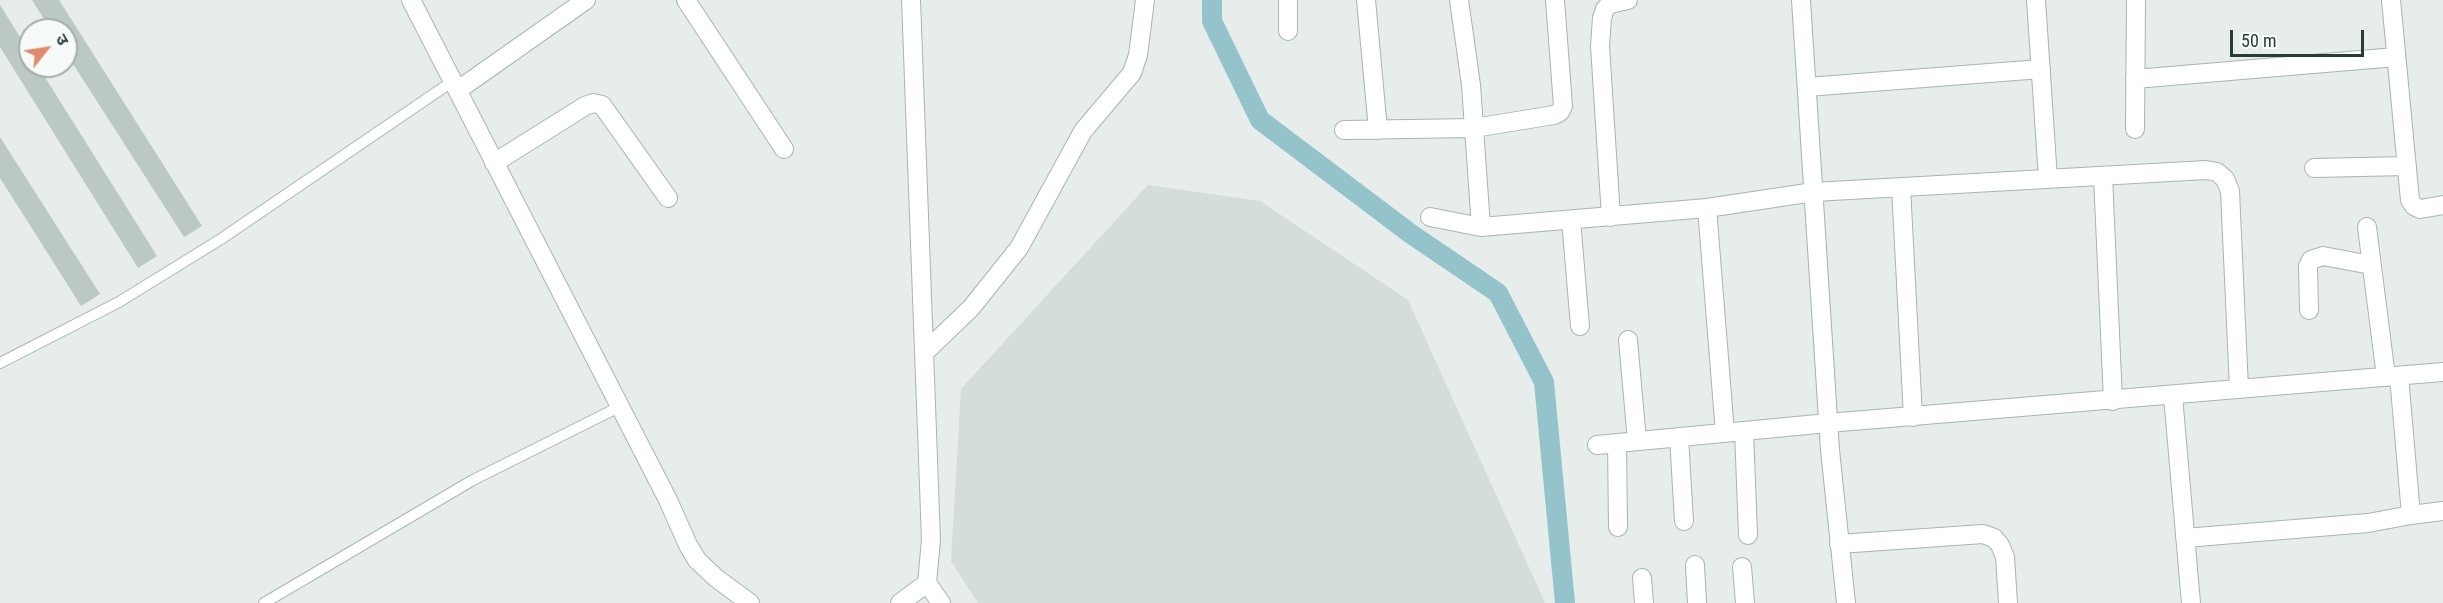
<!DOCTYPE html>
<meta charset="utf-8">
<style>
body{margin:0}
#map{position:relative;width:2443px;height:603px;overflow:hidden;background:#e6edea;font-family:"Roboto Condensed","Noto Sans Devanagari",sans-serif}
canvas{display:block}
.north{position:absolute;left:18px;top:18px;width:60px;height:60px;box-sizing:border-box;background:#f6faf8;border:2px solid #a3aeab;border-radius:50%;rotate:60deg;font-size:16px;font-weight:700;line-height:24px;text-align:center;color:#273d37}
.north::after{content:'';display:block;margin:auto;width:21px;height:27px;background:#e38a6e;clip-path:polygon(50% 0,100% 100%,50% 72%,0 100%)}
.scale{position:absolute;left:2230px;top:30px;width:134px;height:27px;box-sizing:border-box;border:3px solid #273d37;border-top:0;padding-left:8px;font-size:18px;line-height:21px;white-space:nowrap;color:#273d37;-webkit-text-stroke:4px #f6faf8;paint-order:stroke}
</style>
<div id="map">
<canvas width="2443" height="603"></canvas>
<div class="north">उ</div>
<div class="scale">50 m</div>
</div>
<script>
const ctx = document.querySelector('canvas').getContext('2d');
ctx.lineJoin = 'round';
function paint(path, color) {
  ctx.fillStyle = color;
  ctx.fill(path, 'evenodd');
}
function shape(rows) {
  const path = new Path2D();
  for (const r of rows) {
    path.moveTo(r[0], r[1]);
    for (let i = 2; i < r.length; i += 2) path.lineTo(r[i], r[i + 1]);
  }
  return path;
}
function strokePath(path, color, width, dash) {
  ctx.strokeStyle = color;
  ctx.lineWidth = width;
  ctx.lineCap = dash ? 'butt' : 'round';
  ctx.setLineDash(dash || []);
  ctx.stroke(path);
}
paint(shape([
 [1148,185,1260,201,1408,300,1545,603,978,603,951,561,961,389]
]), '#d4ddd9');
strokePath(shape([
 [1212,0,1212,21,1260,120,1411,234,1498,293,1544,382,1565,603]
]), '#95c3cb', 20);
paint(shape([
 [32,0,59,0,202,226,184,237,66,53,66,30,51,30],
 [0,5,30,53,30,66,38,66,157,256,138,268,0,47],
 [0,137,100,294,81,306,0,178]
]), '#bbc8c3');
const lane = shape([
 [0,363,119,302,221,239,453,81],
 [264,603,473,480,619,407]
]);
const street = shape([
 [411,0,668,500,688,545,697,560,716,578,750,603],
 [686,0,784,149],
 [1366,0,1378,130],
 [1459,0,1471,85,1481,227,1707,208,1814,192,2206,170,2217,172,2225,179,2230,191,2239,389],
 [2036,0,2048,179],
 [2391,0,2410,200,2414,206,2420,209,2443,205],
 [1288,31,1288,0],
 [2135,79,2396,57],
 [1807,87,2041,69],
 [458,90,586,0],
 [2135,129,2136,0],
 [1344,130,1474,128,1554,115,1560,112,1563,106,1555,0],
 [494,163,585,106,593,103,602,105,668,198],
 [2314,168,2407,166],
 [2103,176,2113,401],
 [1901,187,1913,417],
 [1707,208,1725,433],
 [1430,217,1481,227],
 [1611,217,1600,46,1602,18,1605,9,1610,4,1628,0],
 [1571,220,1580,326],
 [2367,227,2386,377],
 [2309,310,2308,266,2311,260,2323,256,2371,265],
 [1628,340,1637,441],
 [924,353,971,308,1019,248,1083,131,1132,73,1138,55,1145,0],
 [2399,376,2411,515,2443,511],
 [2173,396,2191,603],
 [1744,431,1748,535],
 [1679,437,1684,521],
 [1617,443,1618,527],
 [1597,445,1828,423,2443,372],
 [2185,538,2368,523,2411,515],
 [1839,544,1983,534,1994,538,2000,545,2005,557,2008,603],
 [1695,565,1697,603],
 [1742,567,1745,603],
 [1642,578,1644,603],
 [927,583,941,603],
 [900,603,927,583,931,540,911,0]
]);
const secondary = shape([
 [1801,0,1830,450,1846,603]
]);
strokePath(lane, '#a9b5b1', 12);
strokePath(street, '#a9b5b1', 20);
strokePath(secondary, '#a2b5ae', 20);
strokePath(lane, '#fff', 10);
strokePath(street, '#fff', 18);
strokePath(secondary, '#fff', 18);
</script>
